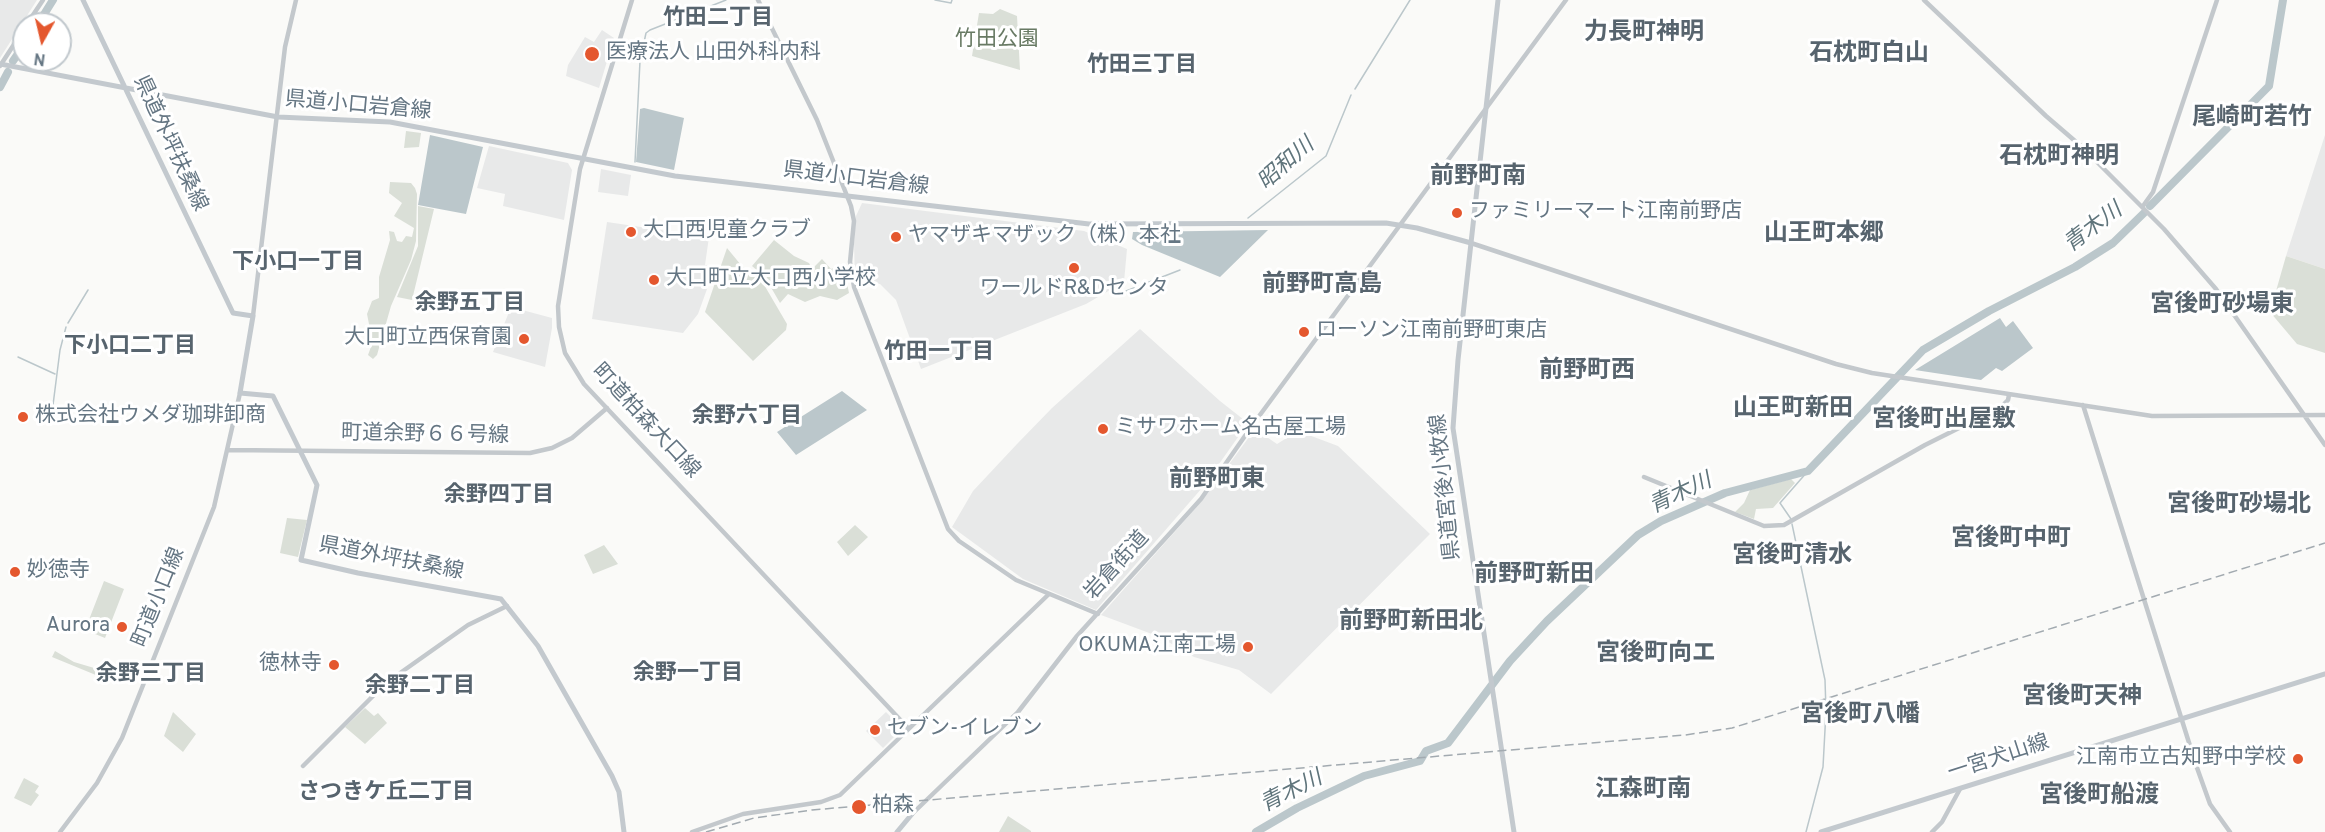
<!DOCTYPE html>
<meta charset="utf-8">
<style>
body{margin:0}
#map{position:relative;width:2325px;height:832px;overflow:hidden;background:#fafaf8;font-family:Overpass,sans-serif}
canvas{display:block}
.north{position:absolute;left:12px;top:12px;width:60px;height:60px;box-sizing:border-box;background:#fff;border:2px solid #c1c8cd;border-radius:50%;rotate:188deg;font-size:16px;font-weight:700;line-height:24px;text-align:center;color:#657683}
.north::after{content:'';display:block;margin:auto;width:21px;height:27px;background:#e4572e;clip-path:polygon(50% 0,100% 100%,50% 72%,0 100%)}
</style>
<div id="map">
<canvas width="2325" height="832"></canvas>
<div class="north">N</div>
</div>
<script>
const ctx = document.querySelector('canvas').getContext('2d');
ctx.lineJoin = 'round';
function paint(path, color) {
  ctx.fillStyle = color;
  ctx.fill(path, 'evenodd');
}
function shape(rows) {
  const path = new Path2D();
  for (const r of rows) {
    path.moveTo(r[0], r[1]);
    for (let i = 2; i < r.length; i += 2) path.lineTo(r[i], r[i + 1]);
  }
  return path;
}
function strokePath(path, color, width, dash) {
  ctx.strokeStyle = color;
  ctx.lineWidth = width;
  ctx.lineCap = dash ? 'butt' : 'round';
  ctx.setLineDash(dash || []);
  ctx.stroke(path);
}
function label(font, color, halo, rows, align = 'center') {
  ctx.font = font + ' Overpass,"Noto Sans JP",sans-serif';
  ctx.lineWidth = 6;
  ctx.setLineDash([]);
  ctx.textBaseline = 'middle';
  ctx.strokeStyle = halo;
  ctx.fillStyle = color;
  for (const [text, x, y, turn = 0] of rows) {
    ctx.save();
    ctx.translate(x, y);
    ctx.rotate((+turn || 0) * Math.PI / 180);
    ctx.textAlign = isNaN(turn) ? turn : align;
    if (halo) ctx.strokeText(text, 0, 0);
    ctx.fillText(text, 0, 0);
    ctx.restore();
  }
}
paint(shape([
 [0,0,37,0,0,58],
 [602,30,614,38,599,88,566,76,568,65,585,37,594,42],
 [2325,135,2325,269,2286,256],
 [489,146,568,163,572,170,564,220,503,206,505,194,477,188],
 [601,169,631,175,628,196,598,192],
 [862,203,1084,231,1127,249,1124,282,1086,304,921,369,896,300,880,284,855,282,854,243,856,216],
 [607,222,709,237,705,265,715,267,698,314,683,333,592,319],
 [511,307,552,318,552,328,545,367,493,352],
 [1140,329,1220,401,1248,423,1202,488,1096,610,1023,579,952,527,973,491,1017,444,1052,408],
 [1255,429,1277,444,1298,431,1338,446,1430,534,1271,694,1239,670,1194,657,1160,637,1101,615,1202,501],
 [886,712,894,720,887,726,896,735,883,748,866,731]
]), '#e8e9e9');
paint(shape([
 [1000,9,1017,16,1020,70,972,56,979,13,993,14],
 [406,131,421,133,419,147,404,148],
 [390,182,411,183,415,188,417,194,416,241,411,260,391,306,377,355,373,359,368,355,372,344,368,336,370,329,367,314,372,301,379,298,379,277,390,240,389,231,394,232,397,241,402,242,406,236,412,237,414,228,394,216,402,203,389,193],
 [418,206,434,209,412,300,397,297,418,246],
 [774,240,794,256,809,263,812,269,822,259,831,269,843,264,849,293,837,300,820,296,805,302,788,294,780,303,765,277,752,266],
 [727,248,741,265,763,283,787,324,786,330,753,361,705,312],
 [2286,256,2325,269,2325,353,2297,344,2270,312],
 [1791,479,1795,483,1773,508,1756,509,1754,519,1735,512,1744,503,1750,490],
 [287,518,307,520,298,557,280,553],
 [855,525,868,537,848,556,837,542],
 [604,545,618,564,593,574,584,555],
 [104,581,124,589,105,638,85,630],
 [55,651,74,662,111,673,108,680,52,657],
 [365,708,374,716,378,713,387,723,365,744,345,727],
 [173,712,196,734,183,752,164,736],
 [24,778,39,786,35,792,39,795,31,806,14,798],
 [1008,816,1031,831,1031,832,999,832]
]), '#dadfd7');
paint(shape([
 [644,108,684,118,674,170,636,162,640,109],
 [430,135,483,147,466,214,418,205],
 [1268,230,1220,277,1142,245,1132,239,1133,232],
 [2000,318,2006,327,2013,321,2033,348,2002,371,1996,368,1981,380,1915,370],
 [842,391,867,410,796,455,777,432]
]), '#bbc7cb');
strokePath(shape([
 [935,0,951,3,952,0],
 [1355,89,1410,0],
 [635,162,640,61,646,33,650,30,726,0],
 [1248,218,1326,156,1351,95],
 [1121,293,1180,270],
 [68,323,88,290],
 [18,357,55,374],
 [53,405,60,350,66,327],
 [1791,519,1780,503,1808,471],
 [1792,524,1825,680,1826,711,1823,767,1806,832]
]), '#bbc7cb', 1.5);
strokePath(shape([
 [38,24,53,0],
 [13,61,24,45],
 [0,87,8,72],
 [2150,206,2269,86,2283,0],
 [1256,832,1297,808,1364,776,1420,761,1426,751,1448,743,1510,661,1547,621,1638,535,1661,521,1725,493,1808,471,1923,350,1989,311,2075,267,2113,243,2144,213]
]), '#bbc7cb', 8);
strokePath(shape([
 [632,0,580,169,558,306,559,327,565,353,584,384,908,728],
 [758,0,817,120,851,206,854,221,850,262,854,287,948,529,959,541,1016,580,1098,614],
 [1924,0,2046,116,2082,147,2164,229,2216,289,2325,445],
 [27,24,43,0],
 [0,66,24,29],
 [2143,206,2153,192,2217,0],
 [1471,243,1836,364,1872,373,2152,416,2325,415],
 [253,316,285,47,296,0],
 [2083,405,2196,765,2210,804,2230,832],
 [228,450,530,453,552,448,572,438,607,408],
 [1644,477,1764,526,1784,525,1925,445,2001,407,2008,400,2009,395],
 [303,766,386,683,468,625,507,606],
 [912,814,1018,712,1077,636,1201,499,1254,423,1566,0],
 [60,832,97,783,122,738,214,507,240,393],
 [692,832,743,814,821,802,840,795,1049,594],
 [1932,832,1942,822,1960,789]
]), '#c3c8cc', 4.5);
strokePath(shape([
 [83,0,233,313,253,316,240,393,273,396,317,485,301,560,358,573,501,599,538,646,612,776,619,792,624,832],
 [1498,0,1458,360,1453,428,1514,832],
 [0,64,278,117,390,122,675,176,1089,224,1386,223,1417,228,1471,243],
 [897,832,912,814],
 [1821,832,2325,674]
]), '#c3c9ce', 5);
strokePath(shape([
 [706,832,754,818,812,810,1685,735,1732,728,2325,543]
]), '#a2aab0', 1.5, [9, 4.5]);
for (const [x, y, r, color] of [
 [592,54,8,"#e4572e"],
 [1457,213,6,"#e4572e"],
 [631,232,6,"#e4572e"],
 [896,237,6,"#e4572e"],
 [1074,268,6,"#e4572e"],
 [654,280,6,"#e4572e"],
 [1304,332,6,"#e4572e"],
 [524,339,6,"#e4572e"],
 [23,417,6,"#e4572e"],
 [1103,429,6,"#e4572e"],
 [15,572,6,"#e4572e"],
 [122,627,6,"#e4572e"],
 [1248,647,6,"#e4572e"],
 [334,665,6,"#e4572e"],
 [875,730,6,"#e4572e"],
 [2298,759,6,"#e4572e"],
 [859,807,8,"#e4572e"]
]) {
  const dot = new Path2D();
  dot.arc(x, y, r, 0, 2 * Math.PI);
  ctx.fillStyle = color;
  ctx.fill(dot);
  strokePath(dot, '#fff', 2);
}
label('21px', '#687a64', '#fff', [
 ["竹田公園",997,41]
]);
label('21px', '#657683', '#fff', [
 ["医療法人 山田外科内科",606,54],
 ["ファミリーマート江南前野店",1469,213],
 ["大口西児童クラブ",643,232],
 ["ヤマザキマザック（株）本社",908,237],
 ["大口町立大口西小学校",666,280],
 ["ワールドR&Dセンタ",1074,290,"center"],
 ["ローソン江南前野町東店",1316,332],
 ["大口町立西保育園",512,339,"right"],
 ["株式会社ウメダ珈琲卸商",35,417],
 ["ミサワホーム名古屋工場",1115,429],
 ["妙徳寺",27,572],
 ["Aurora",110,627,"right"],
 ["OKUMA江南工場",1236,647,"right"],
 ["徳林寺",322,665,"right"],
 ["セブン-イレブン",887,730],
 ["江南市立古知野中学校",2286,759,"right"],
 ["柏森",872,807]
], 'left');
label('21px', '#657683', '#fff', [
 ["県道小口岩倉線",358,107,5],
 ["県道外坪扶桑線",169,144,65],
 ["県道小口岩倉線",856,180,7],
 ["町道柏森大口線",645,422,47],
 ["町道余野６６号線",425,436,1],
 ["県道宮後小牧線",1447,487,-96],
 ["県道外坪扶桑線",391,560,11],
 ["岩倉街道",1118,566,-48],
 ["町道小口線",160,598,-68],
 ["一宮犬山線",1999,759,-18]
]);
label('bold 22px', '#57646e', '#fff', [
 ["竹田二丁目",718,20],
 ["竹田三丁目",1142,67],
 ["下小口一丁目",298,264],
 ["余野五丁目",470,305],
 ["下小口二丁目",130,348],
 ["竹田一丁目",939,354],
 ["余野六丁目",747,418],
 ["余野四丁目",499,497],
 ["余野一丁目",688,675],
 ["余野三丁目",151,676],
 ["余野二丁目",420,688],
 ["さつきケ丘二丁目",386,794]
]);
label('italic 22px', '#60757c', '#fff', [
 ["昭和川",1287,165,-41],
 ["青木川",2094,229,-37],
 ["青木川",1681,495,-25],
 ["青木川",1292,793,-27]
]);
label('bold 24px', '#57646e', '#fff', [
 ["力長町神明",1644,34],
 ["石枕町白山",1869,55],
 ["尾崎町若竹",2252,119],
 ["石枕町神明",2059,158],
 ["前野町南",1478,178],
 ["山王町本郷",1824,235],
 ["前野町高島",1322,286],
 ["宮後町砂場東",2222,306],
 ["前野町西",1587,372],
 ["山王町新田",1793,410],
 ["宮後町出屋敷",1944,421],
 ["前野町東",1217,481],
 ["宮後町砂場北",2239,506],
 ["宮後町中町",2011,540],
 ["宮後町清水",1792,557],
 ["前野町新田",1534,576],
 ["前野町新田北",1411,623],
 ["宮後町向エ",1656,655],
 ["宮後町天神",2082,698],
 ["宮後町八幡",1860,716],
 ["江森町南",1643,791],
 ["宮後町船渡",2099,797]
]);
</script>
